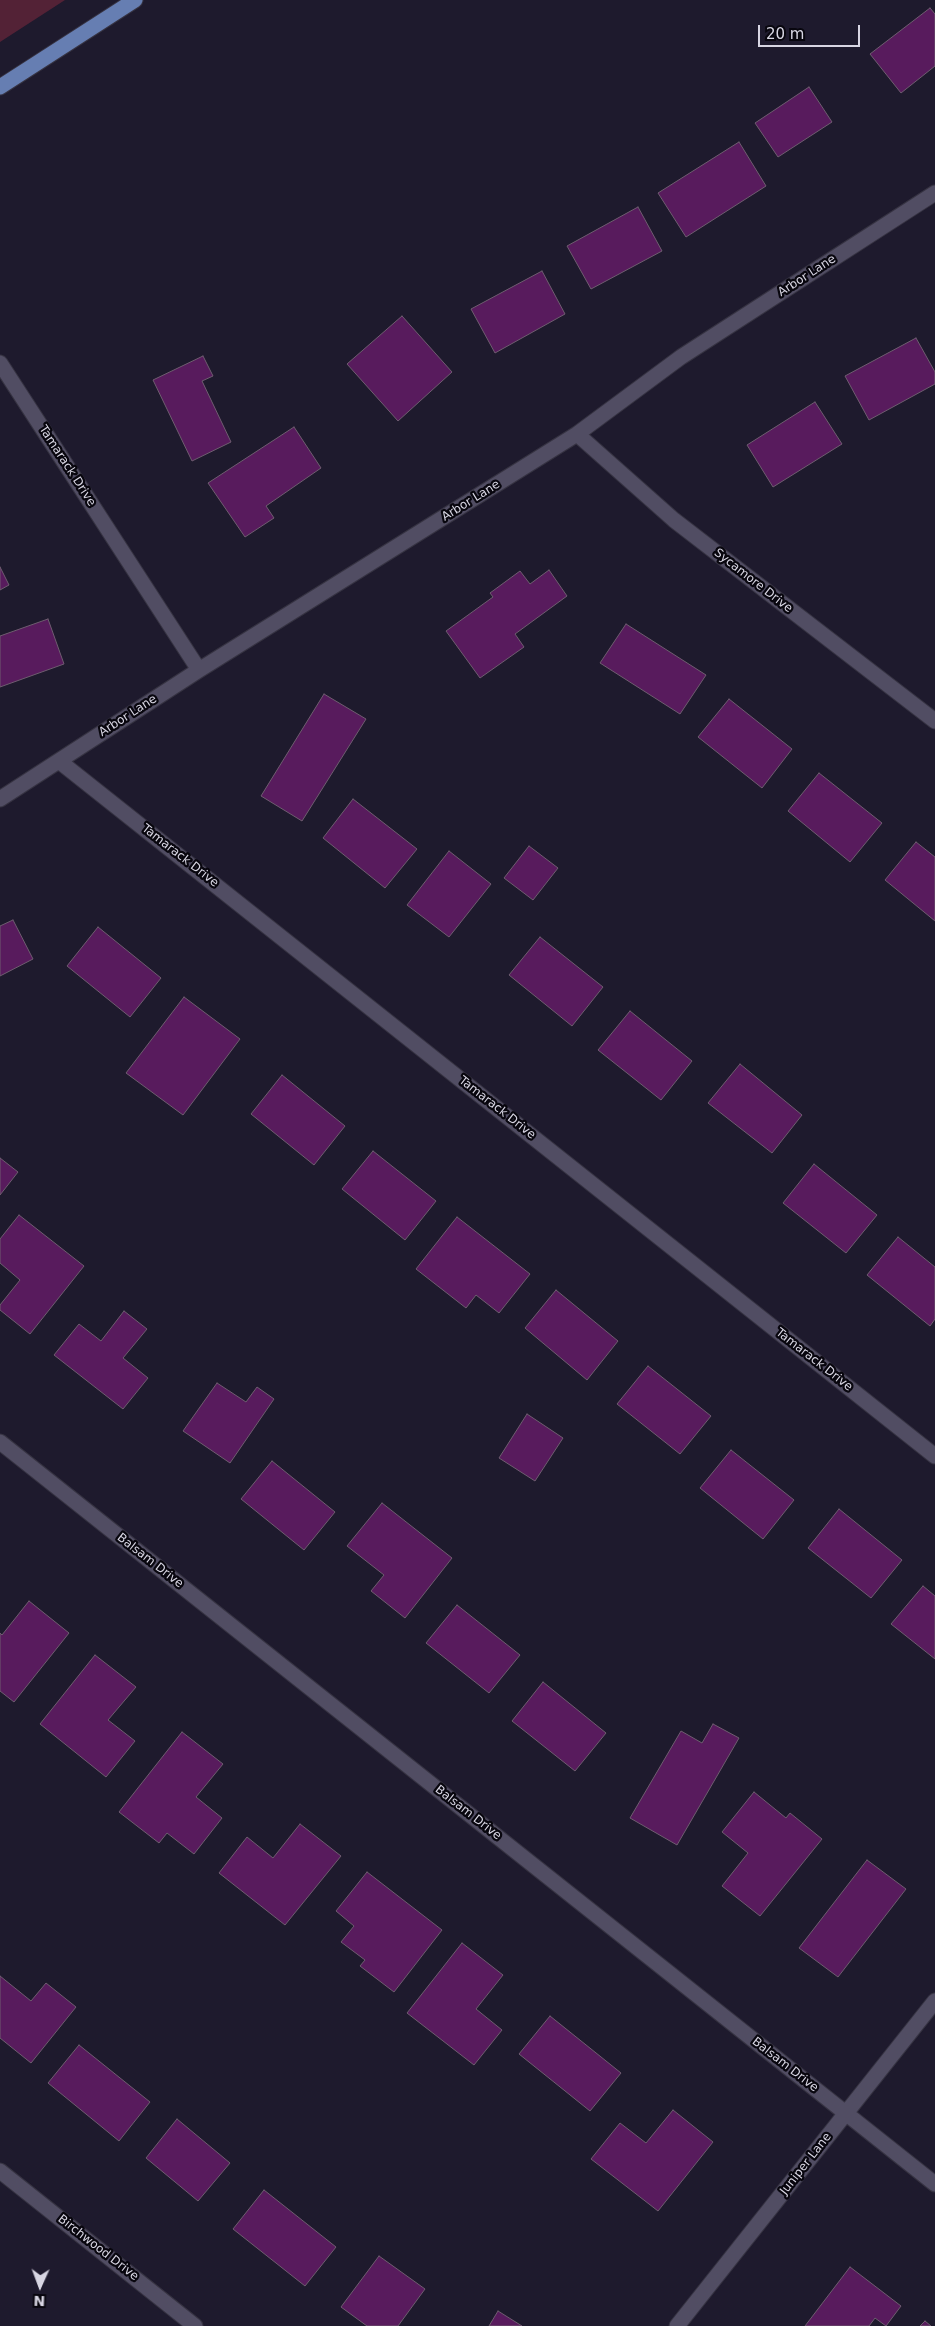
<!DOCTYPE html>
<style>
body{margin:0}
#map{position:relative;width:935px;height:2326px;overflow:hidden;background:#1e1a2d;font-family:"DejaVu Sans",sans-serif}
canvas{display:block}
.north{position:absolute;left:15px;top:2261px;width:50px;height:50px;-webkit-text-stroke:4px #08060e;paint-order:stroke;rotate:182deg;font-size:14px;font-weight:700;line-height:20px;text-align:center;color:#d8d6e3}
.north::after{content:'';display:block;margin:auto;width:18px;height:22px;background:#d8d6e3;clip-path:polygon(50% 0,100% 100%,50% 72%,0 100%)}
.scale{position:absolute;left:758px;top:25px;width:102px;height:22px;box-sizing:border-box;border:2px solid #d8d6e3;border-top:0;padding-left:6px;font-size:15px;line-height:18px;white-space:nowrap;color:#d8d6e3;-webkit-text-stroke:4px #08060e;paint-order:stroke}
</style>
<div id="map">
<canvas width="935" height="2326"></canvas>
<div class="north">N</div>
<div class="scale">20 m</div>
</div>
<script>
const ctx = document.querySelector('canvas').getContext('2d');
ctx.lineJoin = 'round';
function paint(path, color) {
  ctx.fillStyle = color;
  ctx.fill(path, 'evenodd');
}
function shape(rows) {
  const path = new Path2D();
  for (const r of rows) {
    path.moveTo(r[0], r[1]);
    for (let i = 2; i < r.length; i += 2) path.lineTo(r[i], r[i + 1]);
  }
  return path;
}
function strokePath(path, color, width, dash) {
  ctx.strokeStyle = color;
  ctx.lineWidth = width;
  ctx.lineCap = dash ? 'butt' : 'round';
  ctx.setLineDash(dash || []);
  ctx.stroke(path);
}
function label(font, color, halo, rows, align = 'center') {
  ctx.font = font + ' "DejaVu Sans",sans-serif';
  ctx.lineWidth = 4.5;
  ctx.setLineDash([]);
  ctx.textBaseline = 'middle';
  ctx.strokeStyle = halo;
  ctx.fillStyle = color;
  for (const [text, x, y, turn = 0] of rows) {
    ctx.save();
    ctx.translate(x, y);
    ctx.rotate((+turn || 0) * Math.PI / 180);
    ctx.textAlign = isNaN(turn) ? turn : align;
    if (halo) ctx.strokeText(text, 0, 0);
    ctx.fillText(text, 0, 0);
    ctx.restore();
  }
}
paint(shape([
 [0,0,65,0,0,42]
]), '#532236');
const building = shape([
 [930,8,935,14,935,66,901,93,870,54,930,8],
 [809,87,832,122,778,157,755,123,809,87],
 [739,142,766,186,686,237,658,193,739,142],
 [638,207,662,251,591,289,567,246,638,207],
 [542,271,565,314,495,353,471,309,542,271],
 [402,316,452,372,398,421,347,364,402,316],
 [916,338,935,372,935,384,869,420,845,376,916,338],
 [203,356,213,376,202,381,231,442,192,461,153,380,203,356],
 [815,402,842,444,773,487,747,445,815,402],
 [294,427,321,468,266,506,274,518,245,537,208,483,294,427],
 [0,567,9,585,0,590,0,567],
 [549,570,567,596,515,634,524,647,480,678,446,631,493,597,490,593,520,571,530,584,549,570],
 [48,619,64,664,0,687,0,636,48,619],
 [626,624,706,675,680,714,600,663,626,624],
 [324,694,366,719,302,821,261,796,324,694],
 [729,699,792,749,762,788,698,737,729,699],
 [819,773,882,823,850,862,788,811,819,773],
 [353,799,417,849,385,888,323,838,353,799],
 [916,842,935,857,935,921,885,880,916,842],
 [529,846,558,868,533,900,504,878,529,846],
 [449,851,491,884,449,937,407,905,449,851],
 [13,920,33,959,0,976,0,926,13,920],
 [98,927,161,978,130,1017,67,966,98,927],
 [540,937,603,987,572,1026,509,975,540,937],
 [184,997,240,1039,183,1115,126,1073,184,997],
 [630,1011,692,1061,661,1100,598,1050,630,1011],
 [740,1064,802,1115,772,1153,708,1103,740,1064],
 [282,1075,345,1126,314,1165,251,1114,282,1075],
 [373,1151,436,1201,405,1240,342,1189,373,1151],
 [0,1158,18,1172,0,1195,0,1158],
 [814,1164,877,1215,846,1253,783,1203,814,1164],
 [19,1215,84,1266,30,1334,0,1310,0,1305,20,1280,0,1263,0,1239,19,1215],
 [457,1217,530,1274,499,1313,476,1295,466,1308,416,1269,457,1217],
 [898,1237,935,1267,935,1319,930,1326,867,1275,898,1237],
 [556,1290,618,1341,587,1380,525,1328,556,1290],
 [124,1311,147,1329,123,1358,148,1378,123,1409,54,1355,79,1324,101,1341,124,1311],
 [648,1366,711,1416,680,1454,617,1404,648,1366],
 [217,1383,246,1402,257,1387,274,1399,230,1463,183,1431,217,1383],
 [527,1414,563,1438,535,1481,499,1458,527,1414],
 [731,1450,794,1500,763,1539,700,1488,731,1450],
 [272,1461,335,1512,304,1550,241,1499,272,1461],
 [382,1503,452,1558,405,1618,371,1591,384,1575,347,1546,382,1503],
 [839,1509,902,1560,871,1598,808,1548,839,1509],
 [923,1586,935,1596,935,1659,891,1624,923,1586],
 [29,1601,69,1633,14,1702,0,1691,0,1633,2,1635,29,1601],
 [457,1605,520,1655,489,1693,426,1643,457,1605],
 [95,1655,136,1687,108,1720,135,1741,106,1777,40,1724,95,1655],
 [543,1682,606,1733,575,1771,512,1721,543,1682],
 [713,1724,739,1738,677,1845,630,1818,681,1731,702,1743,713,1724],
 [182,1732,223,1764,196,1797,222,1818,194,1854,167,1833,159,1843,119,1812,182,1732],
 [754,1792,786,1818,790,1813,822,1839,760,1916,722,1886,748,1853,722,1832,754,1792],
 [300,1824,341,1856,285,1925,219,1873,247,1837,273,1858,300,1824],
 [867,1860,906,1889,838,1977,799,1948,867,1860],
 [367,1872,442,1930,394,1992,360,1966,365,1960,341,1942,354,1926,336,1911,367,1872],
 [462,1943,503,1975,476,2009,502,2030,474,2065,407,2013,462,1943],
 [0,1976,31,2001,46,1983,76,2007,31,2063,0,2038,0,1976],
 [550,2016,621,2073,590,2111,519,2054,550,2016],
 [79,2045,150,2102,119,2141,48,2083,79,2045],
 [673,2110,713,2142,658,2211,591,2159,620,2123,646,2143,673,2110],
 [177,2119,230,2163,198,2201,146,2158,177,2119],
 [264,2190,336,2247,305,2286,233,2229,264,2190],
 [379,2256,425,2289,398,2326,367,2326,341,2307,379,2256],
 [850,2267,901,2306,886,2326,875,2318,869,2326,805,2326,850,2267],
 [498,2311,522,2326,489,2326,498,2311],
 [925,2321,931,2326,920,2326,925,2321]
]);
paint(building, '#581b5d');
strokePath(building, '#6f5d70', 1);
const street = shape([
 [0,363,199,670],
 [577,434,674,520,935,721],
 [59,761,935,1456],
 [0,799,199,670,577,434,681,357,935,193],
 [0,1442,935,2184],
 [0,2171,195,2326],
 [677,2326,935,2001]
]);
const primary = shape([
 [0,87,135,0]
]);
strokePath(street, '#363342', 17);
strokePath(primary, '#363342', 17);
strokePath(street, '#514d63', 15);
strokePath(primary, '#667eb2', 15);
label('12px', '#d8d6e3', '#08060e', [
 ["Arbor Lane",807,276,-33],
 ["Tamarack Drive",67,466,57],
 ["Arbor Lane",471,501,-32],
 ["Sycamore Drive",753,581,38],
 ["Arbor Lane",128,716,-33],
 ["Tamarack Drive",180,856,38],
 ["Tamarack Drive",497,1108,38],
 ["Tamarack Drive",814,1360,38],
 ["Balsam Drive",150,1561,38],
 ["Balsam Drive",468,1813,38],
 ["Balsam Drive",785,2065,38],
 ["Juniper Lane",806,2164,-52],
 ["Birchwood Drive",98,2248,38]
]);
</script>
